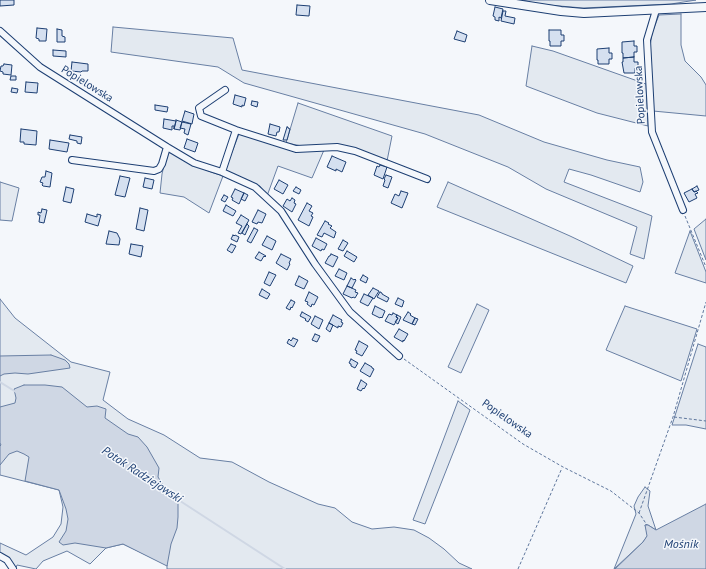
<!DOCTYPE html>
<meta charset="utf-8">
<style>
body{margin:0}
canvas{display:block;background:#f4f7fb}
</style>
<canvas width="706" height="569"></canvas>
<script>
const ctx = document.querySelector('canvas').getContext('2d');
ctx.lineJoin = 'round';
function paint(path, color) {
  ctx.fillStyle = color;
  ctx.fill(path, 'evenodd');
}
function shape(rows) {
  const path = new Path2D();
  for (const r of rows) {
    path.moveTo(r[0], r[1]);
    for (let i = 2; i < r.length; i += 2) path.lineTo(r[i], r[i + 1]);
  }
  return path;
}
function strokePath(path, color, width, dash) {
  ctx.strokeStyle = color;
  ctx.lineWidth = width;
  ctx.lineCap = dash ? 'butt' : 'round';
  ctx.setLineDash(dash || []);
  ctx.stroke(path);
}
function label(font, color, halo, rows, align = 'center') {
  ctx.font = font + ' "PT Sans",sans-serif';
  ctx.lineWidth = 3;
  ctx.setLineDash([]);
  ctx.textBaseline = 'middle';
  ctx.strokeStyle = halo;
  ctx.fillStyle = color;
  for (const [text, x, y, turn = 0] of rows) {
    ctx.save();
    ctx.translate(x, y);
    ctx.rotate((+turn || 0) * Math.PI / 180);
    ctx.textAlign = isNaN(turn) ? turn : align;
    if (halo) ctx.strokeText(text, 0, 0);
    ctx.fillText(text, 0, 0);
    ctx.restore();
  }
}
const green = shape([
 [523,0,696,0,671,4,583,8,536,4,523,0],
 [681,14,681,45,685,61,701,77,706,85,706,116,653,111,650,47,652,33,659,15,681,14],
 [113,27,233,38,242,70,479,115,544,142,607,160,640,167,643,182,640,192,591,175,569,169,564,182,652,216,644,259,630,254,637,227,546,189,508,167,425,134,244,83,218,67,111,52,113,27],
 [532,46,553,51,646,84,648,126,597,113,526,86,532,46],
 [298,103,392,136,387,161,347,146,338,145,302,146,286,143,298,103],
 [239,134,302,151,324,150,312,178,278,166,267,196,260,186,225,170,239,134],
 [169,151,191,164,211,172,223,176,209,213,184,197,160,193,162,174,166,157,169,151],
 [0,182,19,188,12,221,0,220,0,182],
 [448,182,570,236,633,266,626,283,437,207,448,182],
 [706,219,706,260,694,229,706,219],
 [690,231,706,272,706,283,675,273,690,231],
 [0,299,15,318,71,362,110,372,103,400,128,419,164,435,200,458,232,462,269,482,318,504,335,508,352,522,372,529,394,527,414,530,429,538,444,549,459,563,472,569,167,569,167,565,123,544,106,548,90,564,67,551,43,561,36,569,17,565,16,568,0,553,0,543,26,555,53,537,61,524,63,507,59,490,0,475,0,299],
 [477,304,489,310,461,373,448,367,477,304],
 [625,306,697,329,681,381,606,350,625,306],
 [698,344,706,347,706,429,686,425,672,425,698,344],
 [458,401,470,410,425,524,413,520,458,401],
 [645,487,650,491,648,506,656,530,648,525,645,525,648,535,643,542,614,569,636,514,634,506,638,497,645,487]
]);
paint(green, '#e3e9f0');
strokePath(green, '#687fa3', 1);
const water = shape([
 [51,355,65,360,69,364,70,368,28,374,15,373,4,374,0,376,0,356,51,355],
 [24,385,45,385,62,387,87,407,97,406,106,409,105,418,128,434,138,437,147,447,159,468,158,477,163,485,176,495,178,503,178,517,177,528,171,544,167,566,123,544,106,548,75,543,63,545,59,542,66,531,68,519,66,509,59,490,25,481,29,457,24,454,17,451,9,454,0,465,0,446,1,445,0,443,0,407,15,403,16,398,14,389,24,385],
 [706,504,706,569,615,569,643,542,647,536,645,525,648,525,656,530,706,504]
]);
paint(water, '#cfd7e4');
strokePath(water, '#687fa3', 1);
strokePath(shape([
 [0,382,16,392],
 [174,497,285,569]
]), '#cfd7e4', 2);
const building = shape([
 [0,0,14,0,14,5,0,6,0,0],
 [297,5,310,6,309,16,296,15,297,5],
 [495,7,503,9,501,18,499,17,499,21,495,20,495,17,493,16,495,7],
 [503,11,506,11,505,16,515,18,514,24,501,21,503,11],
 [37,28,47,29,46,41,39,41,39,39,36,38,37,28],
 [57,29,62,30,62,36,65,37,65,42,57,42,57,29],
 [549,30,561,30,561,35,564,35,564,41,561,41,561,46,550,46,550,41,549,41,549,30],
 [457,31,467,35,465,42,454,39,457,31],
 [634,41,634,46,637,46,637,52,634,52,634,57,623,58,623,53,622,53,622,42,634,41],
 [609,48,609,53,612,53,612,59,609,59,609,64,598,64,598,60,597,60,597,49,609,48],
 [53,50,66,51,66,57,53,56,53,50],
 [634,57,634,62,638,62,638,68,635,68,635,73,624,73,622,62,623,62,623,58,634,57],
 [72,62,88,64,88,71,82,71,81,72,71,71,72,62],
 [4,64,12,65,11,75,3,74,3,72,0,71,1,66,3,66,4,64],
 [11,76,16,76,16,80,10,80,11,76],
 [26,82,38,83,37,93,25,92,26,82],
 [12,88,18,89,17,93,11,92,12,88],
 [235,95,246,98,244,106,242,105,242,107,233,104,235,95],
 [252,101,258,102,257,107,251,105,252,101],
 [155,105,168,107,167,112,155,110,155,105],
 [185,111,194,114,192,124,182,121,185,111],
 [164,119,176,121,174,129,174,126,172,126,172,130,163,128,164,119],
 [176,120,182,122,180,130,174,129,176,121,176,120],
 [182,122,191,124,188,135,184,133,185,129,180,128,182,122],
 [270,124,280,127,279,132,277,132,276,136,268,134,270,124],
 [287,127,288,127,288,128,290,129,287,140,283,140,287,127],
 [21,129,37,131,36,145,24,144,24,142,20,142,21,129],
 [70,135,82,137,81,144,77,143,77,141,69,139,70,135],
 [187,139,198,143,195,152,184,148,187,139],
 [50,140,69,143,67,152,49,149,50,140],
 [332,156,346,162,342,172,336,169,336,171,327,167,332,156],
 [380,165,387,167,383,179,374,175,377,166,379,167,380,165],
 [46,171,52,173,50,187,43,186,42,185,43,183,40,182,42,177,45,177,46,171],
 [386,175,392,177,388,188,383,186,385,180,384,179,386,175],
 [120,176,130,178,125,197,115,195,120,176],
 [145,178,154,180,152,189,143,187,145,178],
 [279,180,288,185,283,194,274,189,279,180],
 [697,186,699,190,694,192,692,189,697,186],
 [66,187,74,189,71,203,63,201,66,187],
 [296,187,301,190,299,194,293,191,296,187],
 [235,189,244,193,239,204,232,200,233,198,231,197,235,189],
 [692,189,694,192,696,191,698,193,695,194,697,198,689,202,684,193,692,189],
 [401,191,408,193,402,208,391,203,395,194,399,196,401,191],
 [244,193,248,195,245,201,241,199,244,193],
 [224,195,228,197,225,202,221,200,224,195],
 [292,198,295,200,294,203,296,204,292,212,283,206,287,199,290,201,292,198],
 [307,203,312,206,309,211,313,213,311,216,313,217,309,226,298,220,307,203],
 [226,205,236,211,233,216,223,211,226,205],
 [140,208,148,210,144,231,136,229,140,208],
 [42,209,47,210,44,223,39,222,40,215,38,215,38,212,41,213,42,209],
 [258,210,266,214,262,223,258,222,257,224,252,222,258,210],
 [87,214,97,217,97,214,101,215,98,226,85,222,87,214],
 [241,215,249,220,241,234,238,233,242,226,236,223,241,215],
 [325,221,329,223,328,224,332,226,330,228,336,232,334,238,324,233,322,237,317,235,325,221],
 [247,224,249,226,245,235,242,233,247,224],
 [254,228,258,230,251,243,247,241,254,228],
 [109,231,117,233,120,239,119,245,106,244,109,231],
 [233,235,234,236,235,235,239,237,237,242,231,239,233,235],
 [267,236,276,241,272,250,262,245,267,236],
 [316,238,327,244,324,250,322,249,321,251,312,246,316,238],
 [343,240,348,243,343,251,338,249,343,240],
 [131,244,143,246,141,257,129,254,131,244],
 [231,244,236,246,232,253,227,250,231,244],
 [347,251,357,257,354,262,344,256,347,251],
 [259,252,266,256,265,257,264,256,261,261,255,258,259,252],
 [281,254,291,259,289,263,290,264,287,270,276,263,281,254],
 [331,254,338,257,333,267,325,263,329,256,330,256,331,254],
 [339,269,347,273,344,280,335,276,339,269],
 [269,272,276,275,270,286,264,283,269,272],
 [363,275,368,278,366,283,360,280,363,275],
 [299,276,308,281,304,289,295,285,299,276],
 [351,278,354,280,355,279,356,280,352,288,347,286,351,278],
 [347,286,356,290,355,292,358,293,355,298,353,297,352,298,343,294,347,286],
 [373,288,379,291,374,299,368,295,373,288],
 [262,289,270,294,267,299,259,295,262,289],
 [309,292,318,297,314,305,312,304,311,307,307,304,308,302,305,301,309,292],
 [380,292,382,293,382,294,389,298,387,302,377,297,380,292],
 [364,294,373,298,368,306,360,302,364,294],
 [398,298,404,301,402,307,395,304,398,298],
 [291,300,295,302,292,308,291,307,290,310,286,308,291,300],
 [375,306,385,311,382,318,381,317,380,318,372,314,375,306],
 [302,312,311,317,308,322,305,320,306,319,300,316,302,312],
 [408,312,411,314,410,315,415,318,412,324,403,320,408,312],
 [393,313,397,315,396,317,398,318,394,325,385,321,389,314,392,315,393,313],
 [333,315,342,320,341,322,343,323,341,327,338,326,338,328,329,323,333,315],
 [397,315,401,317,398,324,395,322,398,318,396,317,397,315],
 [315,316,323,320,319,329,311,324,315,316],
 [415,318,418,319,415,325,412,324,415,318],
 [329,323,333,325,330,332,326,329,329,323],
 [399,329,408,334,404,341,403,340,403,342,394,337,399,329],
 [315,334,320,336,317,342,312,340,315,334],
 [293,338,298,340,294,347,287,343,289,339,291,341,293,338],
 [359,341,368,346,362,356,356,353,357,351,355,350,359,341],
 [351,359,358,363,355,368,351,366,351,364,349,363,351,359],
 [365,363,372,367,372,368,374,369,370,377,360,371,365,363],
 [361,380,367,384,364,389,363,388,361,391,357,389,361,380]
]);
paint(building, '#d5e0f0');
strokePath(building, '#1d3f73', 1);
const street = shape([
 [656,10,647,40,652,132,683,210],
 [0,31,40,67,167,147,194,163,222,172,255,187,281,211,315,264,350,312,399,356],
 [225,90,199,108,201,116,236,130,296,149,337,147,355,151,427,179],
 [72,160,154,171,159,169,162,164,167,147],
 [222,172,236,130],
 [0,556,7,560,13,569]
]);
const secondary = shape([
 [490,0,561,11,584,13,706,7]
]);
strokePath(street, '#1d3f73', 8);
strokePath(secondary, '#1d3f73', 10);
strokePath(shape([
 [685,216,706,267],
 [404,359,523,444,563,467,611,491,639,513,647,525],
 [674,417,706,421],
 [639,513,673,417,706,302],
 [518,569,562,468]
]), '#5e769c', 1, [3, 2]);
strokePath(street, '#f4f7fb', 6);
strokePath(secondary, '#f4f7fb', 8);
label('11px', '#1d3f73', '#f4f7fb', [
 ["Popielowska",87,84,32],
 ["Popielowska",640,95,-93],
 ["Popielowska",507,419,35]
]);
label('italic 12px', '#1d3f73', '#f4f7fb', [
 ["Potok Radziejowski",142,475,33],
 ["Mośnik",681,545]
]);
</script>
